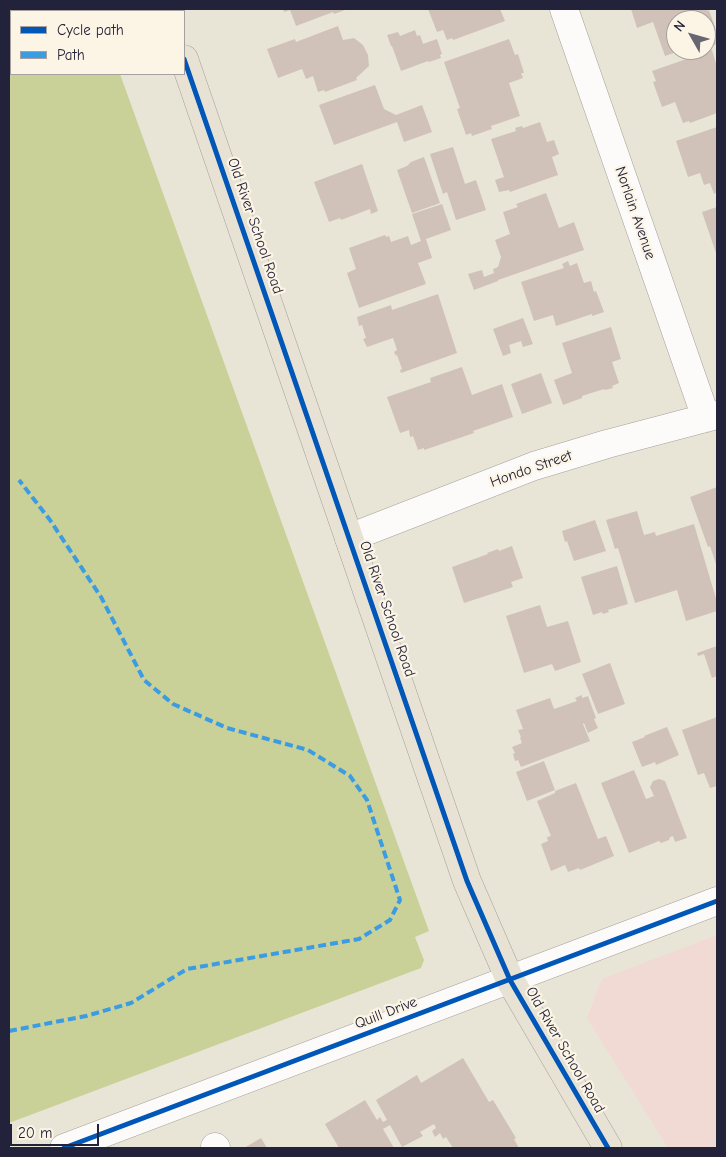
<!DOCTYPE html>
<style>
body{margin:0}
#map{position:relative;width:726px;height:1157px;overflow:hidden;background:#e9e5d6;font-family:"Comic Neue",sans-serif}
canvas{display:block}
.frame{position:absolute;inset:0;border:10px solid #22223b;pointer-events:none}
.legend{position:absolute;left:10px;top:10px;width:175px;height:65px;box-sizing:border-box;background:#fcf5e5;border:1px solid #a5a1a1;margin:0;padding:6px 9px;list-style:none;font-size:15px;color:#22223b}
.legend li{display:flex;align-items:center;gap:10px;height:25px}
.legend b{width:25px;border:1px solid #a5a1a1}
.north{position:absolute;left:666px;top:10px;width:50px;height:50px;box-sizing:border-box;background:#fcf5e5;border:1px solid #a5a1a1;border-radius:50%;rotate:308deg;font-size:14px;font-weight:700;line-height:20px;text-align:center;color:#22223b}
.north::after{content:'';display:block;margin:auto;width:18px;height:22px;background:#686671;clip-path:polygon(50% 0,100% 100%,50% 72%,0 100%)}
.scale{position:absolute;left:10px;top:1124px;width:89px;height:22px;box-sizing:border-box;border:2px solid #22223b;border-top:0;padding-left:6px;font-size:15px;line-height:18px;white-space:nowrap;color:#22223b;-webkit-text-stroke:4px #fcf5e5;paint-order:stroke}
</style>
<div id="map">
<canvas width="726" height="1157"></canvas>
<div class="frame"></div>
<ul class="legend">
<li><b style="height:6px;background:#0057b8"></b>Cycle path</li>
<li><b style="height:6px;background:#3c9ce2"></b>Path</li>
</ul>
<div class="north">N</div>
<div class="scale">20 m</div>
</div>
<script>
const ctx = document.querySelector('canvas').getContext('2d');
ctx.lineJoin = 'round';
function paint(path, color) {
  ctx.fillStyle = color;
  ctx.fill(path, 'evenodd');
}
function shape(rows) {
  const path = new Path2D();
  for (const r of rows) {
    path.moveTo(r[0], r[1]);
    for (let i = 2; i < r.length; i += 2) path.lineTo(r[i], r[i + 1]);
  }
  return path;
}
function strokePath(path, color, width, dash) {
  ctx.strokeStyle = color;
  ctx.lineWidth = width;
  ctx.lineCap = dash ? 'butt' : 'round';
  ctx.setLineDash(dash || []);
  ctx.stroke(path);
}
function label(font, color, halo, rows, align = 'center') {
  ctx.font = font + ' "Comic Neue",sans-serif';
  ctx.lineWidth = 4.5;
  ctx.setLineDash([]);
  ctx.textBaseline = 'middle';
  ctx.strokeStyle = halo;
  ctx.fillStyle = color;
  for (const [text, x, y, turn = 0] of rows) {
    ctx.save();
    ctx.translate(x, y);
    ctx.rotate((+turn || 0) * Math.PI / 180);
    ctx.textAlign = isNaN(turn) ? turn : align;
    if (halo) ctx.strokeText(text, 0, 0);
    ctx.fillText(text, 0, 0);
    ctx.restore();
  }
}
paint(shape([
 [717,935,717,1148,668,1148,587,1018,602,979]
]), '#f1d9d4');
paint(shape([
 [9,9,96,9,97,11,11,11,11,74,120,74,429,931,415,937,424,960,421,968,9,1123]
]), '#c9d198');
paint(shape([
 [283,9,348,9,334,14,333,12,296,26,290,10,284,12],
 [428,9,500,9,505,21,453,40,452,38,447,40,443,30,437,32],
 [631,9,707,9,708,11,709,10,717,33,717,44,706,48,706,20,676,20,676,50,683,50,665,56,653,22,637,28],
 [338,26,343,40,354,38,363,45,368,55,369,66,356,78,357,80,325,92,324,90,318,92,313,76,306,79,302,69,278,78,267,49,295,39,296,42],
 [415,30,417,36,420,35,423,44,437,39,442,54,440,55,441,58,429,62,428,61,401,71,392,46,391,46,387,35,398,32,400,36],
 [509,39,515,55,518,54,524,73,521,73,523,78,509,83,520,116,491,126,492,129,472,136,471,133,466,135,457,109,460,108,444,62],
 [712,50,717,67,717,113,690,123,689,121,683,123,675,102,662,107,653,82,656,81,652,71],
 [375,85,384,109,396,115,422,105,432,132,404,142,397,122,334,145,319,105],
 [540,122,547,142,554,140,559,154,552,157,558,175,510,192,509,190,499,192,495,180,504,177,491,139,516,131,515,128,522,126,523,128],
 [717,127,717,192,714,194,710,183,704,185,700,173,688,177,676,141],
 [453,147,465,184,476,180,486,210,456,220,447,192,443,194,430,154],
 [424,157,440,203,412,213,397,170,407,166,411,162],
 [362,164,378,211,371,214,370,209,341,220,340,218,329,222,314,182],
 [546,193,559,228,574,222,584,250,498,280,498,281,474,290,468,274,482,270,484,277,494,273,493,269,498,267,501,257,495,240,510,234,503,212,518,207,516,204],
 [442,204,451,230,426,239,432,258,418,263,426,284,359,308,347,273,356,269,349,248,385,235,386,237,389,236,391,242,408,236,411,245,421,241,412,214],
 [717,207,717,256,702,212],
 [568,261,570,266,577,263,584,283,591,281,594,292,596,291,604,312,592,316,592,314,556,326,553,315,534,321,521,282,564,268,562,264],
 [438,294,457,353,401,373,400,370,402,369,397,355,396,356,394,352,397,350,393,338,367,347,363,339,366,338,362,325,359,326,357,317,391,305,392,310],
 [523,318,533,344,523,347,521,341,509,345,511,353,503,356,493,329],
 [611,327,621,359,612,362,619,383,612,386,613,388,605,390,604,389,582,396,582,398,563,405,554,380,572,373,562,343],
 [462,367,472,395,502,384,513,417,473,431,474,433,424,450,424,448,418,450,413,436,410,437,409,430,400,433,387,397,431,382,430,378],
 [541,373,552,403,522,414,511,384],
 [717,487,717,567,710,546,708,547,690,497],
 [637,511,644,535,655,532,656,536,694,524,717,602,717,611,686,621,677,590,635,603,618,548,615,549,606,520],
 [595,520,606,551,574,561,567,541,565,542,562,531],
 [512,546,523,578,511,582,513,587,464,603,452,567,488,554,487,553,498,549,499,551],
 [617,566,628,604,608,610,609,612,603,614,602,612,593,615,581,577],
 [540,605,547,627,568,621,581,662,555,671,552,664,524,673,506,616],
 [717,646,717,676,712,678,704,654,698,656,697,653],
 [610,663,625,704,598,714,582,674],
 [582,695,582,698,588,696,596,718,594,719,598,728,588,733,584,723,583,724,590,741,521,767,518,760,515,761,513,754,515,753,512,747,522,743,520,738,521,737,518,730,523,729,516,710,550,698,554,709,577,701,575,698],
 [717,717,717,786,710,788,704,773,698,775,682,730],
 [667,727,679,755,656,765,655,762,642,767,632,742,645,737,644,736],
 [544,761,555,790,527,801,516,772],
 [634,770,646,799,654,796,650,787,653,781,659,779,665,781,687,838,675,842,673,836,670,837,669,840,661,843,659,841,629,853,601,783],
 [576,783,598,839,606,836,614,856,580,870,579,868,568,872,565,865,551,871,541,844,548,841,547,837,551,836,537,801,555,793,555,791],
 [463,1058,489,1102,493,1100,516,1138,514,1139,519,1148,453,1148,446,1137,443,1139,440,1133,435,1137,432,1131,436,1128,434,1124,420,1132,423,1136,402,1147,390,1125,383,1129,394,1148,339,1148,325,1124,365,1100,377,1120,380,1117,383,1122,387,1120,376,1100,417,1075,421,1083],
 [261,1138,267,1148,244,1148]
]), '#d0c2b8');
const minor = shape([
 [564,9,706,418],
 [349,538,534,466,607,444,717,415],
 [215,1147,216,1148],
 [64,1148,717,901]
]);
const major = shape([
 [166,9,167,11],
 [184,59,467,881,510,980,608,1148]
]);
strokePath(minor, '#a4a19c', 29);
strokePath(major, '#a4a19c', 29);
strokePath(minor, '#fcfbf9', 28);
strokePath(major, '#e8e2d5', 28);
strokePath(shape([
 [9,1031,86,1016,131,1003,187,969,359,939,390,920,400,900,367,800,350,776,308,750,227,728,173,704,144,680,101,597,50,520,19,480]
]), '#3c9ce2', 4, [8, 4]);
strokePath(shape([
 [184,59,467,881,510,980,608,1148],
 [64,1148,717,901]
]), '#0057b8', 5);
label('15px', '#22223b', '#fcf5e5', [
 ["Norlain Avenue",635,213,71],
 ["Old River School Road",255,226,71],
 ["Hondo Street",531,469,-19],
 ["Old River School Road",387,609,71],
 ["Quill Drive",386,1013,-21],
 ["Old River School Road",565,1050,60]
]);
</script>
